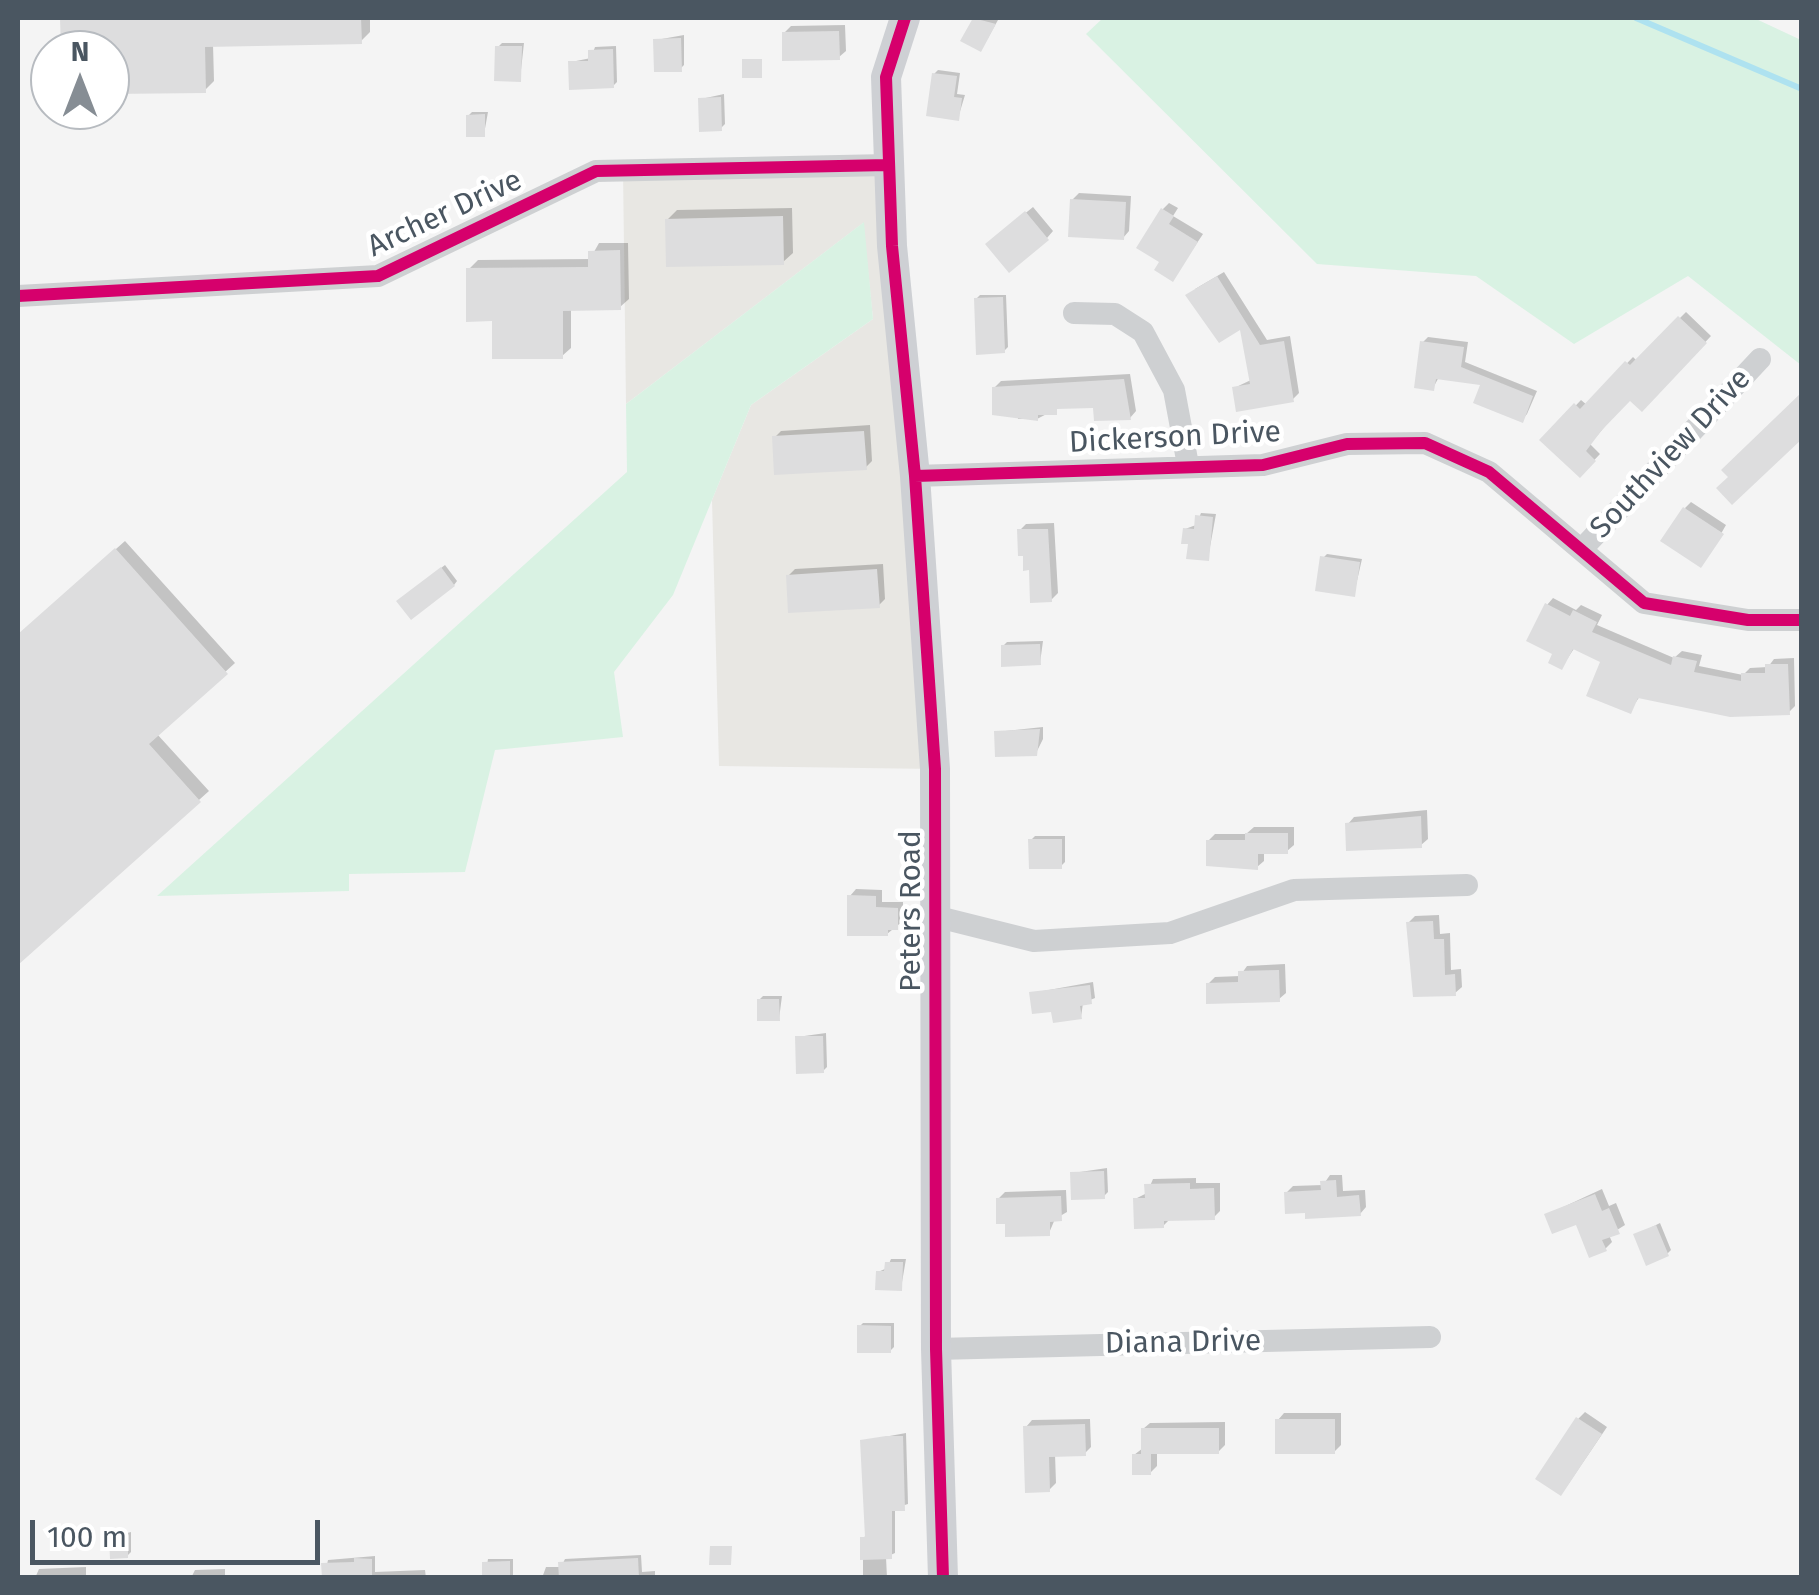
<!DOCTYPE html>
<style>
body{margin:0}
#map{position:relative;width:1819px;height:1595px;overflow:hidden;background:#f4f4f4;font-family:"Fira Sans",sans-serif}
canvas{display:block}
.frame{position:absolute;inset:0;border:20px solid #4a5661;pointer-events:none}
.north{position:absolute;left:30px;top:30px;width:100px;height:100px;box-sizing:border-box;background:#fff;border:2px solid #b7bbc0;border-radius:50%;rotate:0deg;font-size:28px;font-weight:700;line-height:40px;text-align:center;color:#4a5661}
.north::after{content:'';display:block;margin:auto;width:35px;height:45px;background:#868d94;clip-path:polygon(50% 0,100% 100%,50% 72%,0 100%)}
.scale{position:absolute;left:30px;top:1520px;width:290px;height:45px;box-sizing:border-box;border:5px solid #4a5661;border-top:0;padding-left:12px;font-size:30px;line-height:35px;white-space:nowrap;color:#4a5661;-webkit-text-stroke:8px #fff;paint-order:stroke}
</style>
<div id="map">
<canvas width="1819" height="1595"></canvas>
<div class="frame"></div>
<div class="north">N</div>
<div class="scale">100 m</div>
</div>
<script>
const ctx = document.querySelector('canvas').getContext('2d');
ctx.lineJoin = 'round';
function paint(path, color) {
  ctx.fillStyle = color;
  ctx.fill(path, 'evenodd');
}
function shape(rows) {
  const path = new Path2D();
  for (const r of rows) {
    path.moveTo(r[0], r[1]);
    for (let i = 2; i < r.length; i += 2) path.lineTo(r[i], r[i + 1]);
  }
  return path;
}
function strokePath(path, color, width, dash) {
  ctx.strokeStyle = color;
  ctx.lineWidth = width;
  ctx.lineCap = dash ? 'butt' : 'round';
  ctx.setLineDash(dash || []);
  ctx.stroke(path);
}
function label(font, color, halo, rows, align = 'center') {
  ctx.font = font + ' "Fira Sans",sans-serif';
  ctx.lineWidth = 9;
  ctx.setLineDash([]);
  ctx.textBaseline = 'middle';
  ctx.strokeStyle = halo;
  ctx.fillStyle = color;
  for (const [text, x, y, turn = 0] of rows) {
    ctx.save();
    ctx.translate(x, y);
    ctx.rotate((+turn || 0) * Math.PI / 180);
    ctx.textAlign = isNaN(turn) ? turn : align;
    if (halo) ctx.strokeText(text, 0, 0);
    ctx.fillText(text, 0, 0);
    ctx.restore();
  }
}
paint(shape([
 [888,165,935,769,719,766,712,500,751,405,873,319,863,223,626,404,623,170]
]), '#e8e7e3');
paint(shape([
 [1103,18,1754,18,1801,40,1801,365,1688,276,1574,344,1476,276,1317,264,1086,34],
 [864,222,873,319,751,405,673,595,614,672,623,737,495,750,465,872,349,874,349,891,157,896,627,472,626,404]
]), '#d9f2e3');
paint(shape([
 [62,18,370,18,370,32,361,41,213,44,214,81,205,90,110,92,110,50,63,49],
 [975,18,998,20,984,45,963,40],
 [845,25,846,51,839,57,784,33,791,26],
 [684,35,684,65,680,69,656,40],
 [502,43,524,43,520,79,498,47],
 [616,46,617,82,613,86,571,62,591,58,595,47],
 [938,70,960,73,957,94,965,95,958,118,934,74],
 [724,94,725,124,721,128,701,99],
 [472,112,488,112,484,134,468,116],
 [1079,193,1131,196,1129,231,1123,238,1072,200],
 [1169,203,1178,208,1173,216,1203,234,1173,279,1162,262,1163,209],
 [1033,207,1053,231,1047,238,995,238],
 [792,208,793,253,783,262,667,220,677,210],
 [599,243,628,243,629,299,620,307,571,308,571,348,562,356,494,319,469,269,478,260,590,259],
 [1224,272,1267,340,1290,336,1299,393,1292,400,1234,388,1251,380,1242,326,1195,289],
 [980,295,1006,295,1008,347,1004,351,976,299],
 [1686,312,1711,336,1642,409,1630,397,1590,444,1600,454,1580,475,1543,440,1581,400,1587,405,1633,357,1637,361],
 [1428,337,1468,342,1465,362,1537,391,1527,414,1522,420,1483,383,1439,377,1433,388,1423,342],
 [1130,374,1136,411,1130,418,1096,406,1062,406,1037,419,1018,419,1018,413,994,388,1001,381],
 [870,425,872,461,866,467,775,437,781,431],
 [1691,502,1726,525,1707,558,1685,508],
 [1201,513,1216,514,1208,558,1191,542,1185,529,1196,525],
 [1054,523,1058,593,1051,600,1032,568,1020,530,1026,524],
 [125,541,235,663,157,734,209,791,18,962,18,636],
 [1327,554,1362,559,1354,594,1323,558],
 [883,564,885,599,879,605,788,576,795,569],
 [445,565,457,581,454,585,403,597],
 [1553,598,1576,610,1581,605,1602,615,1597,625,1674,658,1682,651,1702,655,1699,666,1743,675,1750,668,1768,667,1774,659,1794,658,1795,706,1789,712,1640,696,1630,711,1604,661,1575,647,1562,667,1547,605],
 [1043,641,1040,663,1003,646,1007,642],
 [1043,727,1043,739,1036,753,996,732],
 [1427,810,1428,839,1421,845,1348,824,1354,817],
 [1254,827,1294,827,1294,845,1287,851,1264,851,1264,861,1257,867,1208,841,1215,834,1246,834],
 [1035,836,1065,836,1065,862,1061,866,1031,840],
 [856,889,882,890,882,902,903,902,903,921,887,934,850,896],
 [1439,915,1440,934,1450,933,1451,970,1461,969,1462,987,1455,993,1408,923,1415,916],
 [1285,964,1286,993,1279,999,1208,984,1215,977,1240,976,1247,966],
 [1093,982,1095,998,1083,1003,1081,1017,1054,1009,1032,993],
 [763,996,782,996,779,1019,759,1000],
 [826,1033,827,1067,823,1071,797,1037],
 [1107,1168,1108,1192,1104,1196,1073,1173],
 [1330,1175,1342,1175,1343,1191,1365,1190,1366,1207,1360,1214,1307,1210,1286,1193,1293,1186,1323,1185],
 [1196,1178,1196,1183,1220,1183,1220,1211,1214,1217,1170,1219,1163,1226,1135,1199,1147,1193,1153,1179],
 [1602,1189,1609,1206,1616,1203,1625,1225,1609,1235,1612,1242,1605,1249,1577,1221,1546,1215],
 [1066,1190,1067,1212,1055,1219,1049,1233,1007,1222,998,1199,1005,1192],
 [1660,1223,1671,1250,1667,1254,1636,1235],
 [891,1259,906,1259,901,1288,878,1272,887,1268],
 [863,1323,894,1323,894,1347,890,1351,859,1327],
 [1585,1412,1607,1427,1567,1486,1578,1419],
 [1284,1413,1341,1413,1341,1445,1334,1452,1278,1420],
 [1090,1419,1091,1447,1085,1453,1055,1454,1056,1483,1049,1490,1026,1427,1032,1420],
 [1225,1422,1225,1445,1218,1452,1157,1452,1157,1466,1150,1473,1134,1455,1143,1448,1143,1429,1150,1423],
 [906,1433,908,1504,895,1508,895,1553,886,1557,887,1578,863,1578,863,1538,868,1534,862,1441],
 [131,1532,131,1552,127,1556,112,1537],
 [641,1555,642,1572,655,1571,655,1578,542,1578,546,1567,561,1567,565,1559],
 [375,1556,375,1572,425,1570,426,1578,324,1578,328,1560],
 [488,1559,513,1559,513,1578,485,1578],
 [86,1567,86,1578,35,1578,39,1569],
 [225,1569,225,1578,191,1578,195,1570]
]), '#0003');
strokePath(shape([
 [1636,18,1802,89]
]), '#aee2f0', 6);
paint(shape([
 [60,18,361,18,362,44,205,47,206,93,110,94,110,50,61,50],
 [973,18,996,24,981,52,960,41],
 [839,31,840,60,782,61,782,32],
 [681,38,682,72,654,72,653,39],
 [495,46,522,46,521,82,494,81],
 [613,49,614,88,569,90,568,61,588,61,588,50],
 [742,59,762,59,762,78,742,78],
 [932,73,957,76,954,97,962,98,959,121,926,116],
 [721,97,722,131,699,132,698,98],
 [485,114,485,137,466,137,466,115],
 [1070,199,1126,202,1124,240,1068,237],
 [1161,208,1174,216,1169,224,1198,242,1173,282,1154,270,1159,262,1136,248],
 [1025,211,1049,240,1009,273,985,244],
 [783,216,784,265,666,267,665,219],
 [620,250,621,310,563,311,563,359,492,359,492,321,466,322,466,268,588,267,588,251],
 [1217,276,1260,345,1284,341,1294,402,1236,412,1232,387,1250,384,1240,330,1219,343,1185,295],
 [1003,297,1005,353,976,355,974,298],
 [1678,316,1707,343,1642,412,1630,401,1602,430,1586,451,1596,461,1580,478,1539,440,1574,403,1580,409,1625,361,1630,365],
 [1420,341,1464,347,1461,367,1533,396,1523,423,1473,403,1480,385,1436,379,1434,391,1414,388],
 [1124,379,1131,420,1094,421,1093,408,1057,409,1057,415,1038,415,1038,421,992,415,992,387],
 [1802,392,1802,439,1732,505,1716,488,1728,477,1721,470],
 [864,431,867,470,774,475,772,436],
 [1683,507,1724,534,1701,568,1660,541],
 [1195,515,1213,517,1209,561,1186,559,1188,544,1181,544,1183,528,1194,529],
 [1017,529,1048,529,1052,602,1030,603,1029,570,1023,571,1023,556,1018,556],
 [115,548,228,674,149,744,201,802,18,965,18,634],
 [1320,556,1360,562,1355,597,1315,591],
 [441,567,455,586,411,620,396,601],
 [877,569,880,608,788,613,786,575],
 [1545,603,1570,616,1573,610,1597,622,1592,632,1671,665,1673,656,1697,661,1694,672,1741,681,1741,673,1765,673,1765,664,1788,664,1790,715,1730,717,1638,698,1631,714,1586,696,1600,662,1573,649,1562,670,1548,663,1552,654,1526,641],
 [1040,644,1041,665,1001,667,1001,645],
 [1040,729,1037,756,995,757,994,731],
 [1421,816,1422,848,1346,851,1345,823],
 [1245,833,1288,833,1288,854,1258,854,1258,870,1206,866,1206,840,1245,840],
 [1028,839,1062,839,1062,869,1029,869],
 [847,895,876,896,876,907,898,908,898,930,888,930,888,936,847,936],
 [1433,921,1434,939,1444,939,1445,975,1455,974,1456,996,1413,997,1406,922],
 [1279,970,1280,1002,1206,1004,1206,983,1238,982,1238,971],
 [1090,985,1092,1004,1080,1006,1082,1019,1053,1023,1051,1012,1032,1014,1029,992],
 [757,999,779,999,780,1021,757,1021],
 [795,1036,823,1036,824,1073,796,1074],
 [1104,1171,1105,1199,1071,1200,1070,1172],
 [1336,1180,1337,1197,1359,1195,1361,1216,1305,1219,1305,1213,1285,1214,1284,1192,1321,1190,1320,1181],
 [1190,1183,1190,1189,1214,1188,1215,1220,1164,1221,1164,1228,1134,1229,1133,1198,1145,1198,1144,1184],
 [1595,1194,1602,1211,1609,1208,1620,1234,1602,1240,1607,1251,1589,1258,1576,1225,1552,1234,1544,1214],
 [1061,1196,1062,1221,1050,1222,1050,1236,1005,1237,1005,1224,996,1224,996,1198],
 [1656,1225,1669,1256,1646,1266,1633,1234],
 [885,1262,903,1262,902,1291,875,1290,876,1271,884,1271],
 [857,1325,891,1326,891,1353,857,1353],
 [1576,1417,1602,1434,1561,1496,1535,1479],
 [1275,1419,1335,1419,1335,1454,1275,1454],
 [1085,1424,1086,1456,1049,1457,1050,1492,1025,1493,1023,1426],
 [1141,1428,1219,1428,1219,1454,1151,1454,1151,1475,1132,1475,1132,1454,1141,1454],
 [886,1436,903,1436,905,1511,892,1511,892,1559,860,1560,860,1537,865,1537,860,1440],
 [128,1535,128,1558,110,1559,109,1536],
 [710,1546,732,1546,731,1565,709,1565],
 [354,1558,372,1559,372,1578,322,1578,321,1563,354,1562],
 [638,1558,639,1578,559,1578,558,1562],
 [510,1561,510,1578,482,1578,482,1562]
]), '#ddddde');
strokePath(shape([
 [18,296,378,276,596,171,888,165],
 [1074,313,1115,314,1143,332,1174,390,1188,465],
 [915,476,1263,465,1347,444,1425,443,1489,472,1644,603,1748,620,1802,620],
 [1582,549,1760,359],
 [938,917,1034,941,1170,933,1294,890,1467,885],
 [936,1349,1430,1337]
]), '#ced0d2', 22);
strokePath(shape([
 [905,18,886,77,892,246,915,476,935,769,936,1349,943,1578]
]), '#ced0d4', 30);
strokePath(shape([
 [905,18,886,77,892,246,915,476,935,769,936,1349,943,1578],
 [18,296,378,276,596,171,888,165],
 [915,476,1263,465,1347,444,1425,443,1489,472,1644,603,1748,620,1802,620]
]), '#d6006c', 12);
label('30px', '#4a5661', '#fff', [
 ["Archer Drive",445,214,-25],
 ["Dickerson Drive",1175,438,-3],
 ["Southview Drive",1671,454,-47],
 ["Peters Road",912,911,-90],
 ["Diana Drive",1183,1343,-1]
]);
</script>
